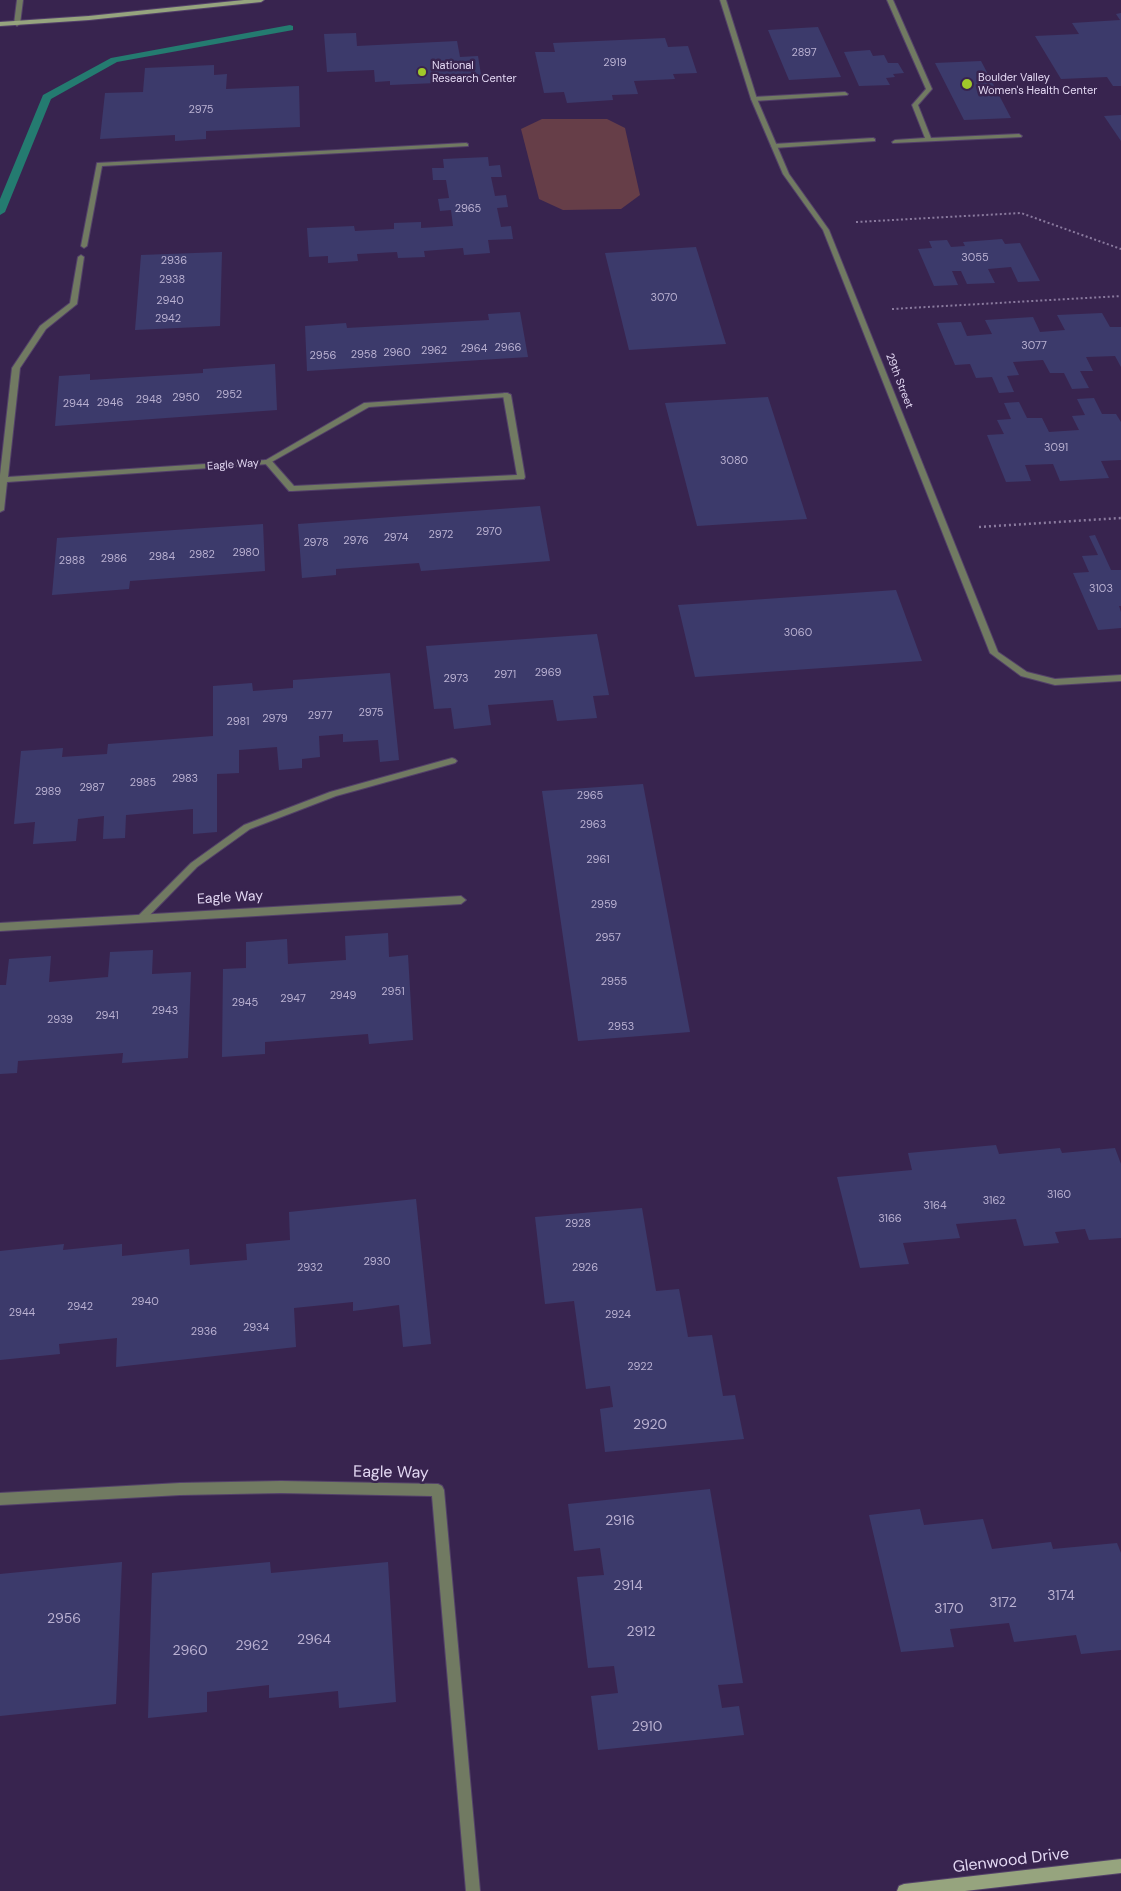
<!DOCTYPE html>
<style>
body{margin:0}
canvas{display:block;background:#38244f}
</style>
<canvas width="1121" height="1891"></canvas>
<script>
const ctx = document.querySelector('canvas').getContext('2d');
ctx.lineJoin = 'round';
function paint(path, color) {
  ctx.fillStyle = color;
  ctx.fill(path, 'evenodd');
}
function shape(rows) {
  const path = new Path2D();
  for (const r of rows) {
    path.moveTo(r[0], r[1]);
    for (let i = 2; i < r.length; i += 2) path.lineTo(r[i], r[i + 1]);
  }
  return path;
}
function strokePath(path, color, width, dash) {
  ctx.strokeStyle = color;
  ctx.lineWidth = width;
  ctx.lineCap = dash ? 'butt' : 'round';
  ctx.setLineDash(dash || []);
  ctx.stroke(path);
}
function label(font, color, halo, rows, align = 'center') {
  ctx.font = font + ' "DM Sans",sans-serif';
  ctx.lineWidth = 5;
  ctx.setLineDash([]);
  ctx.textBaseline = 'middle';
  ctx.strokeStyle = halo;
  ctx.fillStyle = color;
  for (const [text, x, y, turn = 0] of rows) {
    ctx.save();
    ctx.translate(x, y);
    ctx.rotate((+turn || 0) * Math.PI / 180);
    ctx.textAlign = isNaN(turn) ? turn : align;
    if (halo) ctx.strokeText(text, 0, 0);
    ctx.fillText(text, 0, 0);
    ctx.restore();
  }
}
paint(shape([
 [542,119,607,119,625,128,640,195,621,209,563,210,539,199,521,129]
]), '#663e48');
paint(shape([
 [290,25,293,26,293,30,117,62,51,99,5,212,0,215,0,199,43,95,111,58,290,25]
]), '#247b70');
paint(shape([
 [1121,13,1121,86,1113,86,1107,77,1061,79,1035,36,1079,34,1072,23,1120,20,1116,14],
 [818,27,841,77,789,80,768,30],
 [356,33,357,46,457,41,460,57,478,56,482,81,390,85,390,81,375,82,374,70,327,72,324,34],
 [665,38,668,47,688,46,697,73,673,74,675,79,634,81,638,94,612,95,613,100,567,103,564,92,544,93,535,52,555,52,553,43],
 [870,50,873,56,884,55,888,63,898,63,904,73,893,74,895,77,886,78,890,85,859,86,844,52],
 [981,61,1011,118,964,120,935,63],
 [214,65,214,75,227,74,226,89,299,86,300,127,206,131,206,139,175,141,175,135,100,139,105,93,143,92,145,68],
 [1121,115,1121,141,1104,116],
 [488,157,489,166,500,165,502,177,491,177,495,196,506,195,508,207,497,208,501,227,511,226,513,239,488,240,490,253,464,255,463,248,424,251,425,257,398,258,397,252,357,254,358,261,328,263,328,256,309,257,307,228,354,226,355,231,394,229,394,223,421,222,421,228,453,226,451,210,440,211,438,199,449,198,446,180,433,180,432,168,444,168,443,159],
 [1002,239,1005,244,1020,243,1040,281,1018,282,1011,267,988,269,995,283,967,284,961,271,952,271,958,285,934,286,918,249,932,248,929,241,947,240,951,247,965,246,963,242],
 [696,247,726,344,629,350,605,253],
 [222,252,220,326,135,330,141,255],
 [520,312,528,357,307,371,305,326,346,323,347,328,489,320,488,314],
 [1102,313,1110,327,1121,327,1121,367,1115,356,1086,357,1093,371,1080,371,1089,388,1072,389,1064,373,1050,373,1043,360,1013,362,1019,375,1007,376,1014,392,999,393,992,377,976,378,970,364,955,365,937,323,961,322,967,336,992,334,985,320,1033,317,1040,332,1065,330,1057,315],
 [275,364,277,410,55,426,59,376,90,374,90,380,203,373,203,369],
 [768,397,807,519,697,526,665,403],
 [1094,398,1102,414,1116,414,1121,422,1121,460,1101,461,1109,478,1060,481,1053,464,1025,465,1031,481,1006,482,987,435,1004,434,997,420,1011,419,1004,403,1019,402,1027,418,1042,418,1049,432,1079,430,1072,416,1085,415,1077,399],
 [540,506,550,561,421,571,419,563,336,569,336,575,302,578,298,524],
 [263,524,265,571,130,581,129,589,52,595,57,538],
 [1095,535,1111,570,1121,570,1121,606,1119,606,1121,612,1121,628,1098,630,1073,573,1089,572,1082,556,1098,555,1089,536],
 [896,590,922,661,695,677,678,605],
 [597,634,609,695,593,696,597,718,557,721,553,700,488,705,491,725,454,729,451,708,434,709,426,646],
 [390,673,399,760,380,762,378,740,343,742,343,734,319,736,320,757,302,759,302,768,279,770,277,747,239,750,239,773,217,774,217,832,193,834,193,809,126,815,125,838,103,839,104,816,78,819,76,841,33,844,35,822,14,824,21,751,63,748,62,757,107,754,108,744,213,736,213,686,252,683,253,691,293,688,293,680],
 [643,784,690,1032,578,1041,542,791],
 [388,933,389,957,408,955,413,1040,369,1044,368,1034,265,1042,265,1054,222,1057,223,969,246,968,246,942,287,939,288,964,346,960,345,936],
 [153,950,152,974,191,972,188,1058,122,1063,123,1053,18,1061,17,1073,0,1074,0,985,6,985,9,959,51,956,49,982,108,977,110,952],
 [996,1145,999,1154,1060,1148,1062,1153,1115,1148,1121,1164,1121,1238,1089,1240,1085,1229,1055,1232,1059,1243,1024,1246,1016,1219,956,1224,960,1238,903,1243,909,1264,860,1268,837,1177,912,1170,908,1153],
 [416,1199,431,1344,403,1347,399,1305,353,1311,353,1302,294,1308,296,1347,116,1367,117,1338,59,1344,60,1354,0,1360,0,1251,64,1244,63,1250,122,1244,122,1256,189,1249,190,1265,247,1260,246,1244,290,1240,289,1212],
 [642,1208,656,1291,679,1289,688,1337,712,1335,723,1396,735,1395,744,1439,605,1452,600,1409,613,1407,610,1386,586,1389,574,1301,545,1304,535,1217],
 [710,1489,743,1683,718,1685,722,1708,739,1706,744,1735,598,1750,591,1696,618,1693,614,1666,588,1668,577,1577,604,1575,600,1548,574,1551,568,1504],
 [920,1509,924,1525,983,1519,992,1549,1051,1542,1053,1549,1117,1543,1121,1553,1121,1650,1081,1654,1076,1635,1014,1642,1009,1623,950,1629,954,1647,901,1652,869,1515],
 [122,1562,116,1704,0,1716,0,1574],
 [270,1562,271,1573,388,1562,396,1702,339,1708,338,1691,269,1698,269,1685,207,1692,207,1712,148,1718,152,1573]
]), '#3c3a6b');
const lane = shape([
 [17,0,23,0,20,24,17,26,14,24,17,0],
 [887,0,893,0,932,89,918,105,931,138,1019,134,1022,136,1021,137,893,143,892,142,895,140,925,138,912,105,926,89,887,0],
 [845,92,848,94,847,95,754,101,751,99,754,97,845,92],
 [873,138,875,139,875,141,774,148,771,146,774,144,873,138],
 [504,393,507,393,511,395,525,477,524,479,292,491,289,491,264,462,265,460,271,460,294,486,517,475,503,395,504,393],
 [452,758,455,759,457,761,455,763,336,796,250,829,197,867,144,921,141,922,136,918,191,863,244,825,330,792,452,758]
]);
const street = shape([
 [720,0,726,0,757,99,789,174,829,230,998,652,1027,672,1055,679,1121,675,1121,681,1055,685,1021,676,990,653,823,230,783,174,751,99,720,0],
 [466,143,468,144,468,146,102,166,87,246,84,248,81,246,97,163,466,143],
 [81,255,84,257,77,304,46,329,20,368,8,477,266,460,364,403,507,393,511,395,507,397,369,407,268,464,7,482,4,510,0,512,0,475,12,368,40,326,70,303,78,257,81,255],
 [461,896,466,900,461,904,0,931,0,923,461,896],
 [281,1481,438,1484,442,1486,444,1490,480,1891,466,1891,432,1496,281,1493,180,1495,0,1505,0,1493,180,1483,281,1481]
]);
const secondary = shape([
 [244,0,264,0,261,2,89,20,0,26,0,22,89,16,244,0],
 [1121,1859,1121,1873,965,1891,897,1891,899,1886,904,1884,1121,1859]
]);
strokePath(lane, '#534169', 2);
strokePath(street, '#534169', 2);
strokePath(secondary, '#534169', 2);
strokePath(shape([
 [856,222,1021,213,1121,249],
 [892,309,1121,296]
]), '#8a7a9e', 2, [2, 2.5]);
strokePath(shape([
 [979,527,1121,518]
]), '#8a7a9e', 2.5, [2, 3]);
paint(lane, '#717a62');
paint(street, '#717a62');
paint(secondary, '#96a47e');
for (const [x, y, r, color] of [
 [422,72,5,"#a1c92a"],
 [967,84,6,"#a1c92a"]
]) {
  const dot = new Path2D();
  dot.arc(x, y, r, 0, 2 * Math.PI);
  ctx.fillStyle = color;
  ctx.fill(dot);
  strokePath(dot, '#38244f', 2);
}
label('11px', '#b9b0d1', null, [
 ["2897",804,53],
 ["2919",615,63],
 ["2975",201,110],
 ["2965",468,209],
 ["3055",975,258],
 ["2936",174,261],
 ["2938",172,280],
 ["3070",664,298],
 ["2940",170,301],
 ["2942",168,319],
 ["3077",1034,346],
 ["2966",508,348],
 ["2964",474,349],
 ["2962",434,351],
 ["2960",397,353],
 ["2958",364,355],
 ["2956",323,356],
 ["2952",229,395],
 ["2950",186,398],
 ["2948",149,400],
 ["2946",110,403],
 ["2944",76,404],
 ["3091",1056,448],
 ["3080",734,461],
 ["2970",489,532],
 ["2972",441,535],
 ["2974",396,538],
 ["2976",356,541],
 ["2978",316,543],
 ["2980",246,553],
 ["2982",202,555],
 ["2984",162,557],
 ["2986",114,559],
 ["2988",72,561],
 ["3103",1101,589],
 ["3060",798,633],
 ["2969",548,673],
 ["2971",505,675],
 ["2973",456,679],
 ["2975",371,713],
 ["2977",320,716],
 ["2979",275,719],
 ["2981",238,722],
 ["2983",185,779],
 ["2985",143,783],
 ["2987",92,788],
 ["2989",48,792],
 ["2965",590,796],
 ["2963",593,825],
 ["2961",598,860],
 ["2959",604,905],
 ["2957",608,938],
 ["2955",614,982],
 ["2951",393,992],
 ["2949",343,996],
 ["2947",293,999],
 ["2945",245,1003],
 ["2943",165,1011],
 ["2941",107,1016],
 ["2939",60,1020],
 ["2953",621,1027],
 ["3160",1059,1195],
 ["3162",994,1201],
 ["3164",935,1206],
 ["3166",890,1219],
 ["2928",578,1224],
 ["2930",377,1262],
 ["2932",310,1268],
 ["2926",585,1268],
 ["2940",145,1302],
 ["2942",80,1307],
 ["2944",22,1313],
 ["2924",618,1315],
 ["2934",256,1328],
 ["2936",204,1332],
 ["2922",640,1367]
]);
label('11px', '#e3d8f3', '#38244f', [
 ["National",432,66],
 ["Research Center",432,79],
 ["Boulder Valley",978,78],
 ["Women's Health Center",978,91]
], 'left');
label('11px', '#e3d8f3', '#38244f', [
 ["29th Street",899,381,69],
 ["Eagle Way",233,465,-4]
]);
label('14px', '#e3d8f3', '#38244f', [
 ["Eagle Way",230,898,-3]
]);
label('14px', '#b9b0d1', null, [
 ["2920",650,1425],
 ["2916",620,1521],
 ["2914",628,1586],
 ["3174",1061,1596],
 ["3172",1003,1603],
 ["3170",949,1609],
 ["2956",64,1619],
 ["2912",641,1632],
 ["2964",314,1640],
 ["2962",252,1646],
 ["2960",190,1651],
 ["2910",647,1727]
]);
label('16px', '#e3d8f3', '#38244f', [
 ["Eagle Way",391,1473,1],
 ["Glenwood Drive",1011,1861,-7]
]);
</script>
